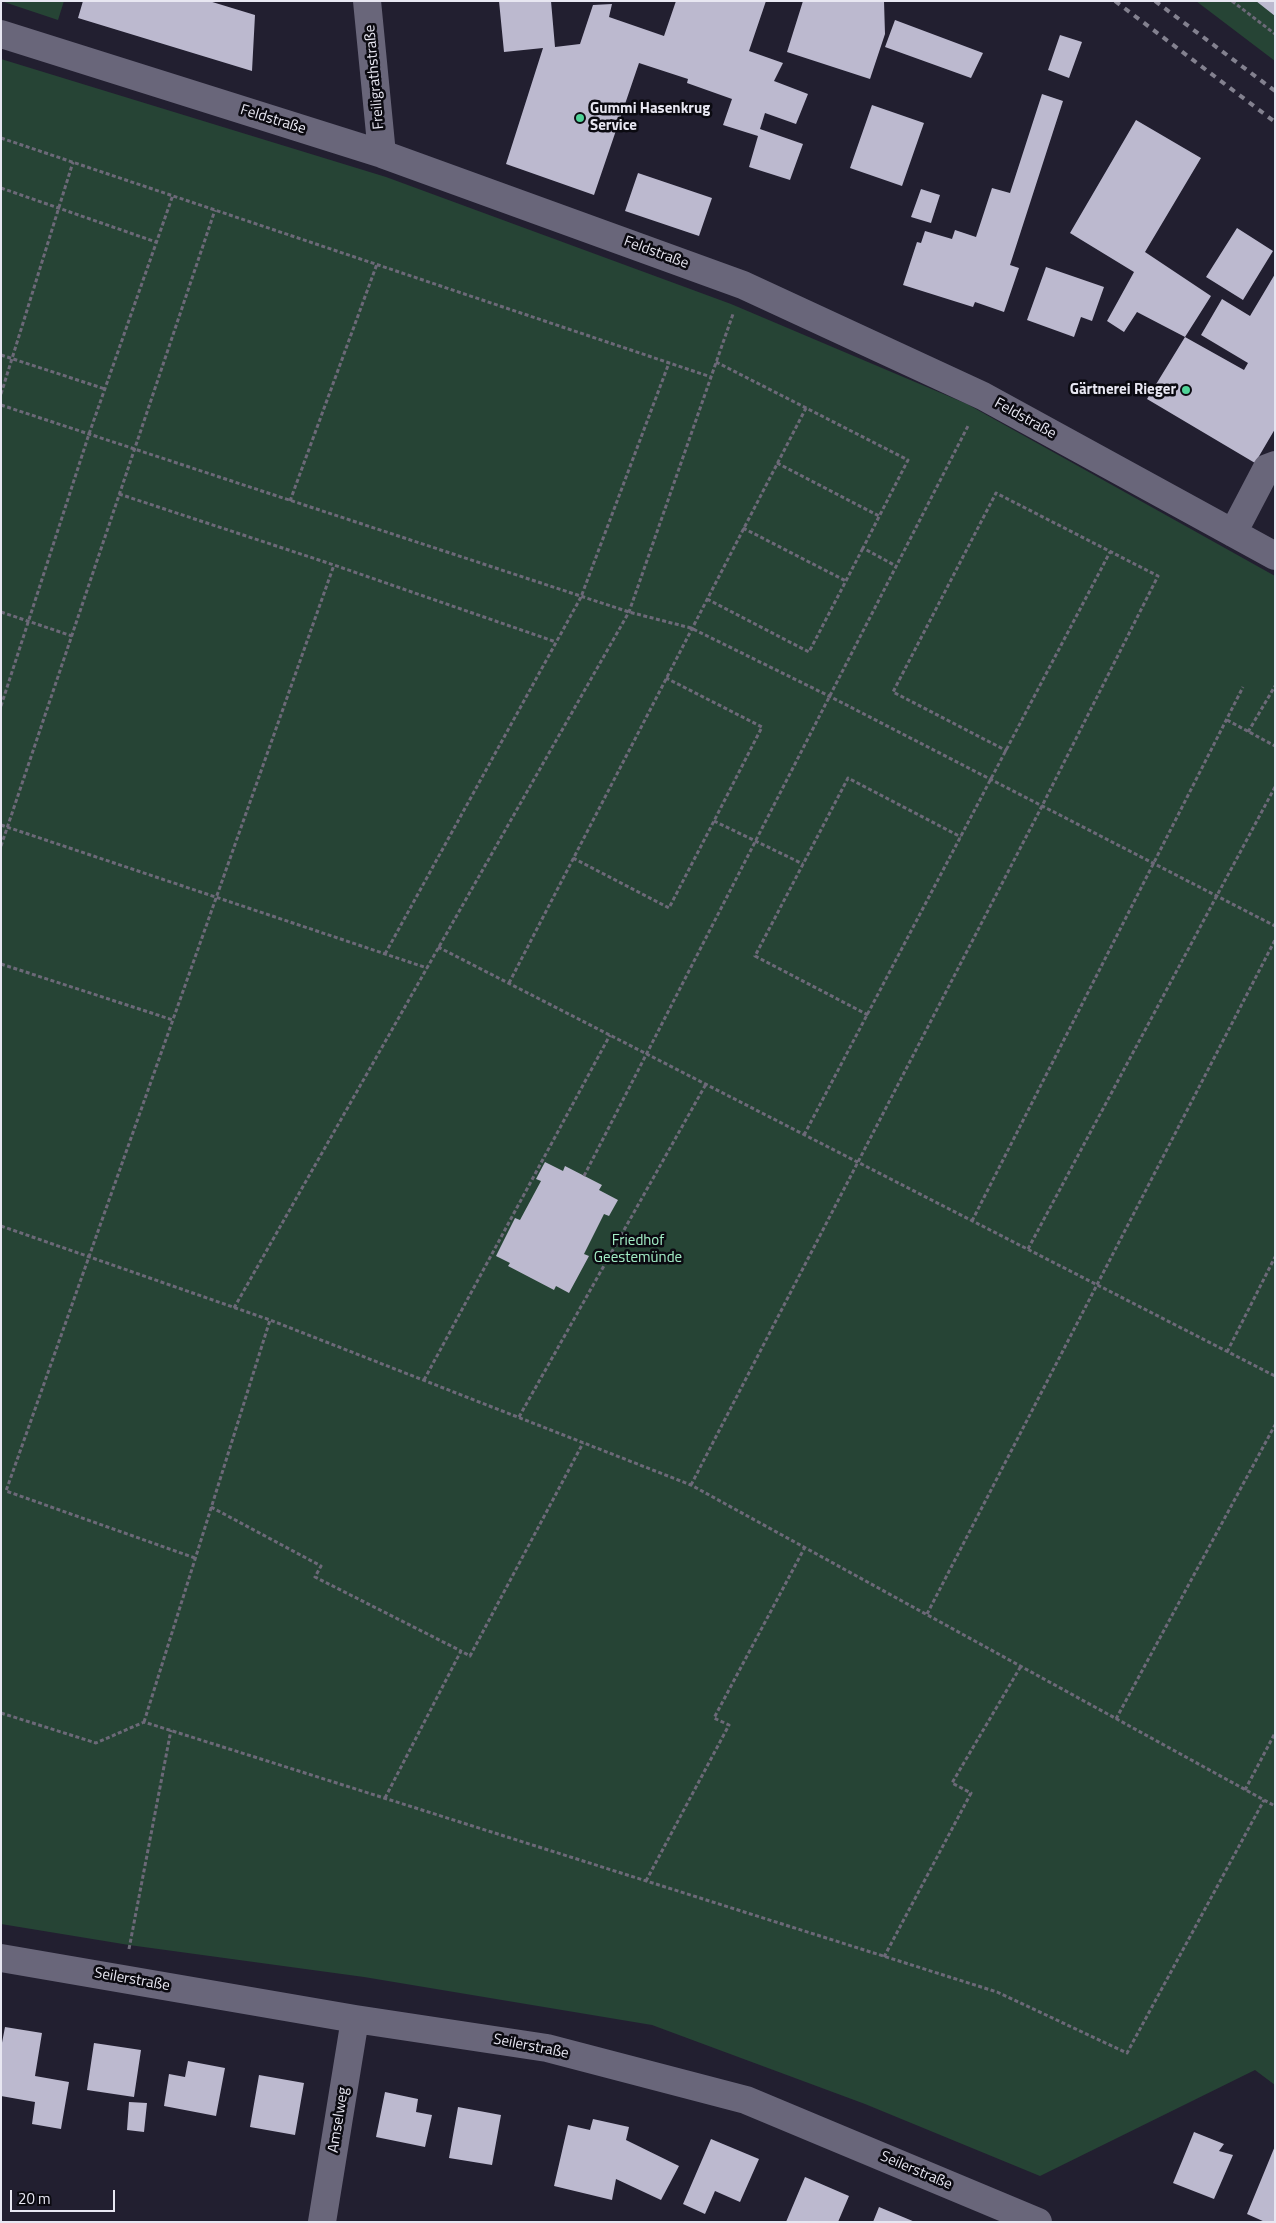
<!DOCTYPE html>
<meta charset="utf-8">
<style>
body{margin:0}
#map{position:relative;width:1276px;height:2223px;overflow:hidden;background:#221f30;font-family:"Titillium Web",sans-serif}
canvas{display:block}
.frame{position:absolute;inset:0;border:2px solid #e8e7f2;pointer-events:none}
.scale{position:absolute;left:10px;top:2190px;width:105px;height:22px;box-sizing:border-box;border:2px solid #e8e7f2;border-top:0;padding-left:6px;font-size:15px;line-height:18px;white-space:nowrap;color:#e8e7f2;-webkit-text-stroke:4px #0b0a11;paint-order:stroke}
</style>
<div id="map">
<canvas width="1276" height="2223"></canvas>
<div class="frame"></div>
<div class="scale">20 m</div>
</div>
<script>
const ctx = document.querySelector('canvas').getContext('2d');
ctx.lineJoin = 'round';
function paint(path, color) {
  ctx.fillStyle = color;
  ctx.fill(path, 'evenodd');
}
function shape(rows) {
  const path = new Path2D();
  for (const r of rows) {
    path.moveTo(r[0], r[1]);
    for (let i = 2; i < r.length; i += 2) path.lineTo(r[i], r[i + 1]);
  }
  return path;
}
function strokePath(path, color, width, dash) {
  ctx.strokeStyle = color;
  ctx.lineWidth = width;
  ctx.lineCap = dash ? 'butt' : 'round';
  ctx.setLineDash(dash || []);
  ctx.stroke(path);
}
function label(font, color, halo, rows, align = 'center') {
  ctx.font = font + ' "Titillium Web",sans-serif';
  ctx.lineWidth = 5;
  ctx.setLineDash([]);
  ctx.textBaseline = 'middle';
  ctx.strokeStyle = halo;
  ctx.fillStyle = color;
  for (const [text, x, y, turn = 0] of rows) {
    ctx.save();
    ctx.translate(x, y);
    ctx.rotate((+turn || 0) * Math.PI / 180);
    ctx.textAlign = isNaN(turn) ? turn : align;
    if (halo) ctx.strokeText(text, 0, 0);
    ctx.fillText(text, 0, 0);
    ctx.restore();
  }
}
paint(shape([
 [1,1,64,1,58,20],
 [1196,1,1275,1,1275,61],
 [1,59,386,177,731,304,967,404,1275,576,1275,2085,1255,2070,1040,2176,865,2104,652,2025,364,1977,129,1945,1,1924]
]), '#264435');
paint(shape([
 [83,1,209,1,255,15,252,71,78,18],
 [499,1,551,1,555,47,580,44,593,5,612,4,609,17,664,36,676,1,766,1,749,51,783,63,774,81,808,94,796,124,765,113,760,129,803,144,790,180,749,167,758,136,723,125,732,99,687,83,688,79,639,63,594,195,506,164,543,48,504,52],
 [803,1,884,1,885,34,870,79,787,52],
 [1256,1,1275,1,1275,16],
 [895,20,983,53,971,78,885,47],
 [1060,35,1082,42,1069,78,1048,70],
 [1042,94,1063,101,1010,265,1019,268,1004,312,975,302,973,307,903,285,917,242,921,243,925,231,952,239,955,230,976,237,992,188,1010,193],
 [872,105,924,123,902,186,850,168],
 [1136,120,1201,158,1145,252,1211,296,1185,337,1137,312,1124,332,1107,321,1134,272,1070,233],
 [638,173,712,198,699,236,625,211],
 [921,189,940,195,931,223,911,217],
 [1237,228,1273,251,1243,300,1206,277],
 [1046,267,1104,287,1092,321,1081,317,1074,337,1027,320],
 [1275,274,1275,429,1255,463,1147,399,1185,337,1244,370,1248,363,1201,335,1222,299,1250,316],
 [545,1162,563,1171,565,1166,602,1185,599,1190,618,1200,609,1216,604,1214,584,1254,589,1256,569,1293,556,1286,554,1290,508,1266,510,1263,496,1256,515,1218,520,1220,541,1181,536,1179],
 [5,2027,42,2033,35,2076,69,2082,61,2129,32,2124,35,2102,1,2096,1,2048],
 [94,2043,141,2050,134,2097,87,2090],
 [188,2061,225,2068,216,2116,164,2106,169,2074,185,2077],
 [259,2075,304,2083,295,2135,250,2127],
 [385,2092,418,2099,416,2112,432,2115,425,2147,376,2137],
 [129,2102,147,2103,144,2132,127,2130],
 [458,2107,501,2115,492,2165,449,2158],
 [593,2119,629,2127,626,2140,679,2166,661,2200,616,2179,612,2200,554,2186,568,2125,590,2130],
 [1194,2132,1224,2144,1219,2151,1233,2155,1214,2199,1173,2183],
 [711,2139,759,2159,740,2202,715,2191,705,2214,683,2204],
 [1275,2146,1275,2222,1265,2222,1247,2214],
 [805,2177,849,2196,838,2222,786,2222],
 [879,2207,915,2222,873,2222]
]), '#bcb9cf');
strokePath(shape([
 [1232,1,1275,34],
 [1,138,711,377],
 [1,188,156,242],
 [1,355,105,389],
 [716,362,908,460,863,548,896,566],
 [1,394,73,162],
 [1,405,629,612,691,628,829,696,1275,926],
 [777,463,879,516],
 [119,494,334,565,556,642],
 [290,501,377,264],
 [743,528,846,581],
 [707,599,809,652,863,548],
 [1,612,72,636],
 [1,706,89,434,173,195],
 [1227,720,1275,746],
 [1248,732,1275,686],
 [714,821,803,864],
 [1,825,427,968],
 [1,846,215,210],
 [573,858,669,908,714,821,762,727,666,678],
 [438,947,1275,1376],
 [385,954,581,597,669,363],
 [1,964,173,1020],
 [509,983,806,408],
 [868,1015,755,956,848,778,961,837],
 [804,1135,1110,552],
 [584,1176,969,424],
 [972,1221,1243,687],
 [1,1226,270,1320,691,1485,1275,1806],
 [1028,1249,1275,787],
 [234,1308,629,612,733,314],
 [1227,1352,1275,1257],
 [424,1380,610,1035],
 [519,1417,706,1084],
 [691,1485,1041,808,1158,576,996,493,893,692,1007,751],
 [211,1507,321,1566,315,1577,461,1651],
 [195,1558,6,1491,334,565],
 [927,1614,1275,940],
 [1,1713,96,1743,144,1722,997,1992,1127,2053,1264,1800],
 [1116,1719,1275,1425],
 [144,1722,270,1320],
 [1245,1790,1275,1733],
 [385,1798,461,1651,470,1656,583,1443],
 [646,1881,729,1725,714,1718,805,1547],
 [129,1949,171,1730],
 [884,1957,971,1793,952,1783,1021,1666]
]), '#6c6978', 3, [4, 2.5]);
strokePath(shape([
 [367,1,382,154],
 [1,34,382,154,743,285,983,396,1275,556],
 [1233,533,1267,468,1275,465],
 [1,1958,355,2019,547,2048,746,2100,1038,2222],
 [322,2222,355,2019]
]), '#69667a', 28);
strokePath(shape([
 [1115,1,1275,122],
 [1155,1,1275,91]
]), '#83818f', 4, [6, 6]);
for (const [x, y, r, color] of [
 [580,118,5,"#50d398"],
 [1186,390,5,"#50d398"]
]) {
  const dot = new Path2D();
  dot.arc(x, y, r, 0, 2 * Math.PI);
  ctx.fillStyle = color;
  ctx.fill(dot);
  strokePath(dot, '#0b0a11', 2);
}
label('15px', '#e8e7f2', '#0b0a11', [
 ["Freiligrathstraße",375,77,-95],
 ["Feldstraße",273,120,17],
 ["Feldstraße",656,253,20],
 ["Feldstraße",1025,419,29],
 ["Seilerstraße",132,1980,10],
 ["Seilerstraße",531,2047,11],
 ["Amselweg",339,2120,-81],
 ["Seilerstraße",916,2171,23]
]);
label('bold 15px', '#e8e7f2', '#0b0a11', [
 ["Gummi Hasenkrug",590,109],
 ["Service",590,126],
 ["Gärtnerei Rieger",1176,390,"right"]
], 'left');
label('15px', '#a4efc7', '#0b0a11', [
 ["Friedhof",638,1241],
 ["Geestemünde",638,1258]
]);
</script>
